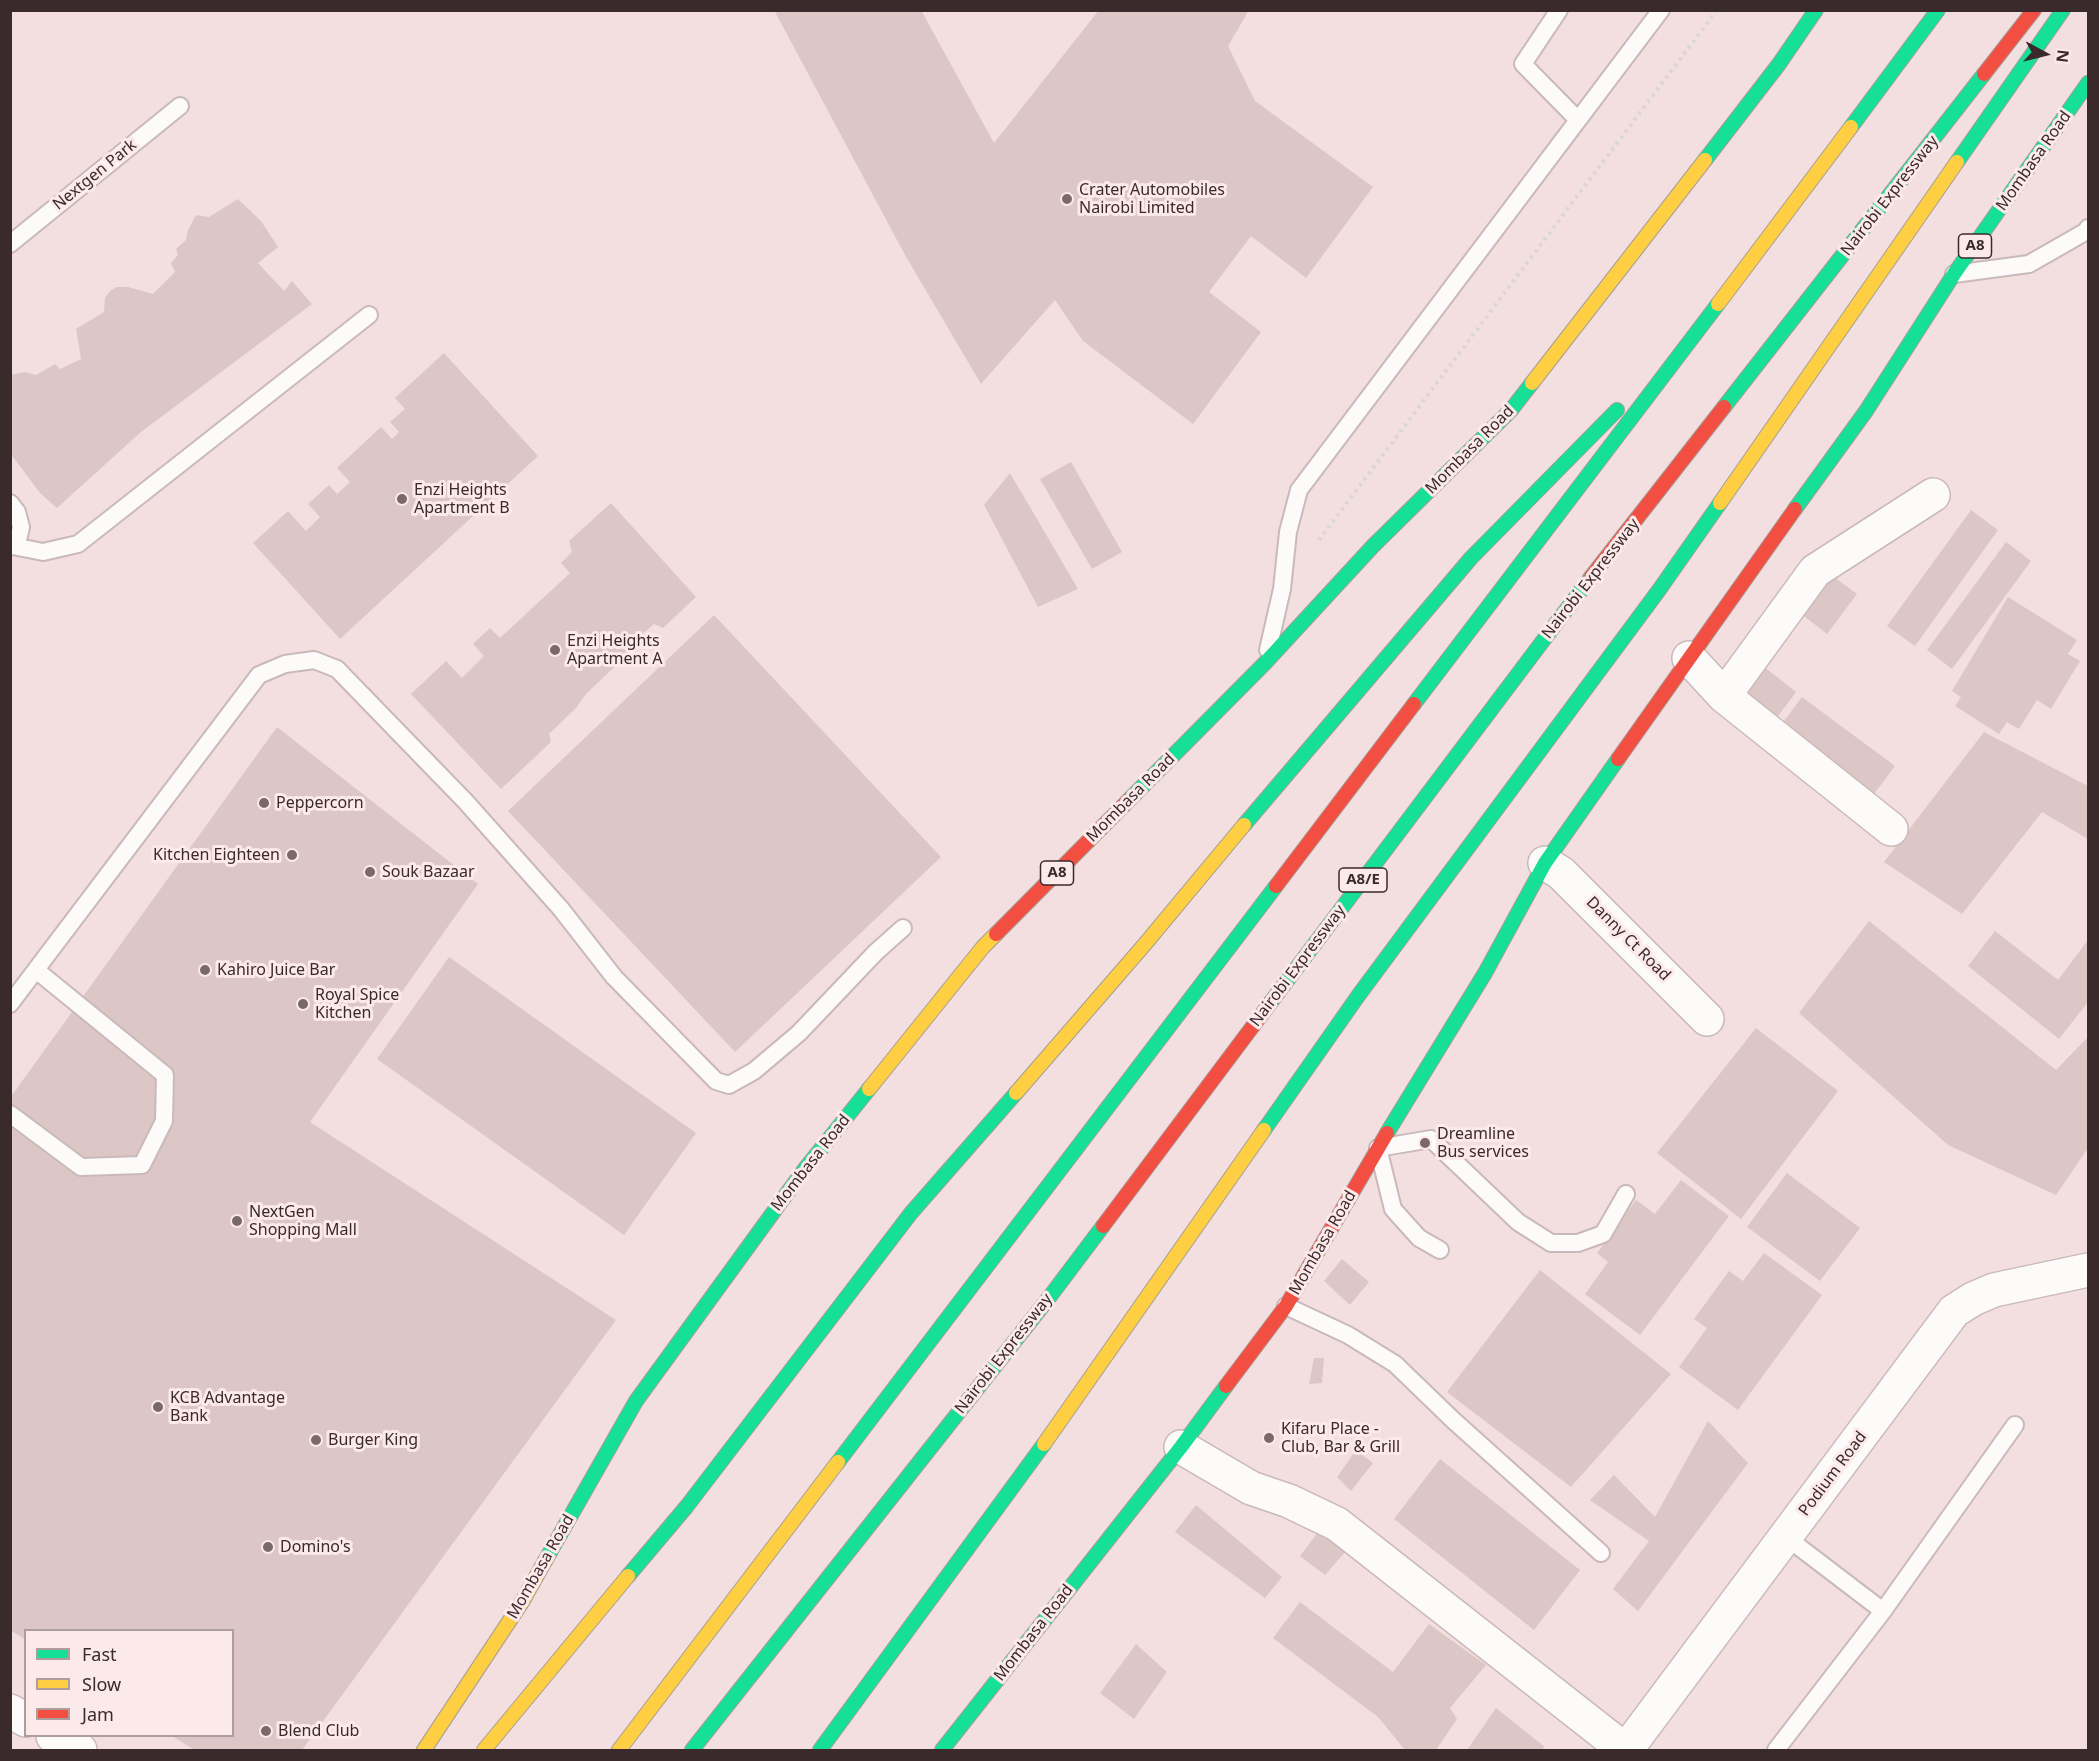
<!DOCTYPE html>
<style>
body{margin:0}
#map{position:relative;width:2099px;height:1761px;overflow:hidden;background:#f3dee0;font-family:"Noto Sans",sans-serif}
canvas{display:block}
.frame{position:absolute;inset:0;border:12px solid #3b2a2b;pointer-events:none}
.legend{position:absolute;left:24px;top:1629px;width:210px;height:108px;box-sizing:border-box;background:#fce9ea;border:2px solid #af9d9e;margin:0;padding:8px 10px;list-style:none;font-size:18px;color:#3b2a2b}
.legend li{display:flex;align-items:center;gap:12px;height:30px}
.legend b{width:30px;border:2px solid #af9d9e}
.north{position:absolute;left:2015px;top:24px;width:60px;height:60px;-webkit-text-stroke:4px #fce9ea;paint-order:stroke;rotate:97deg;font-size:16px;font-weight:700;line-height:24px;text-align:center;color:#3b2a2b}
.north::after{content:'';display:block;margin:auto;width:21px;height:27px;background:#3b2a2b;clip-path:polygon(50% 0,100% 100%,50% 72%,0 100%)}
</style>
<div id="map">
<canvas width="2099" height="1761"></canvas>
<div class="frame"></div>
<ul class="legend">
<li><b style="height:8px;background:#16e098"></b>Fast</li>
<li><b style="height:8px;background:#ffcf43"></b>Slow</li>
<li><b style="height:8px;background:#f24e42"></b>Jam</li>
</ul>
<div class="north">N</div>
</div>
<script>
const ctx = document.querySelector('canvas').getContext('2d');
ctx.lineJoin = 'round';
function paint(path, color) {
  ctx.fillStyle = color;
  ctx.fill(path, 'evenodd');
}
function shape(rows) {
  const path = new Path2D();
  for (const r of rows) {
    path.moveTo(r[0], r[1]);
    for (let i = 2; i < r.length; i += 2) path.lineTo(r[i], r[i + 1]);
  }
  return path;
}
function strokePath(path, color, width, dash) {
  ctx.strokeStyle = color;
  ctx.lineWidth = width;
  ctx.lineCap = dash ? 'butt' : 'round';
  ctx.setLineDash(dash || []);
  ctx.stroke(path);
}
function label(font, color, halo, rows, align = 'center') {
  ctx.font = font + ' "Noto Sans",sans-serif';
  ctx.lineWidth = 6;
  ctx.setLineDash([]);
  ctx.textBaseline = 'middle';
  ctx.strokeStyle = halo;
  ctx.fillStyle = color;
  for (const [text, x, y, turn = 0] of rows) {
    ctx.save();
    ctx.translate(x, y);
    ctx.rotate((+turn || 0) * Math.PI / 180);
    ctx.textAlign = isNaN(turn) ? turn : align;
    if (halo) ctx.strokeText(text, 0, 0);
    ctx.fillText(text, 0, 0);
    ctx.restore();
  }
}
paint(shape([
 [774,10,921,10,994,143,1099,10,1249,10,1228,46,1255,101,1373,187,1306,278,1251,236,1209,292,1261,332,1193,424,1083,341,1055,300,981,384,905,255],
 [238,199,261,221,278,247,258,263,284,291,292,281,312,304,141,432,57,508,40,493,10,453,10,375,25,372,36,375,55,364,60,369,81,359,76,329,104,312,105,298,110,291,117,287,128,287,153,294,175,272,171,263,178,255,176,249,186,240,188,230,196,215,209,217],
 [444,353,538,456,340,639,253,543,288,511,306,531,320,517,308,504,329,485,337,494,350,482,337,468,381,427,392,439,399,432,390,422,405,409,395,398],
 [1071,462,1122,552,1092,569,1040,479],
 [1010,473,1078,589,1038,607,984,505],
 [611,503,696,597,663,628,654,624,640,636,627,655,586,694,576,708,549,734,551,742,501,789,411,694,446,661,462,678,484,656,473,644,490,628,500,638,570,573,561,563,572,552,569,541],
 [1971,510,1998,530,1915,646,1887,626],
 [2006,542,2031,561,1952,669,1927,650],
 [1829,573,1857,594,1827,634,1799,612],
 [2008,597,2077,640,2068,654,2080,661,2051,709,2037,700,2019,729,2007,722,1999,734,1955,706,1961,697,1952,691],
 [714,615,941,857,735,1052,508,811],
 [1758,662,1796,692,1776,719,1734,691],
 [1802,697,1895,766,1874,794,1781,725],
 [277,727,478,884,310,1122,616,1320,302,1750,195,1750,172,1736,232,1736,232,1630,26,1630,26,1640,10,1630,10,1098],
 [1984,732,2088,786,2088,839,2042,812,1962,914,1884,862],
 [1869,921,2056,1070,2088,1037,2088,1148,2056,1195,1948,1145,1799,1013],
 [1995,931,2058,980,2088,940,2088,1002,2059,1039,1968,966],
 [449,957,696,1133,624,1235,377,1059],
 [1756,1028,1838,1091,1741,1219,1657,1153],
 [1787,1173,1860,1228,1820,1281,1747,1227],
 [1681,1180,1729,1216,1640,1335,1585,1294,1608,1262,1597,1253,1636,1200,1655,1214],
 [1764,1253,1822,1295,1738,1410,1679,1367,1707,1328,1694,1319,1729,1271,1743,1281],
 [1342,1259,1369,1282,1350,1305,1324,1281],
 [1540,1270,1671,1374,1571,1487,1447,1392],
 [1314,1358,1324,1358,1322,1383,1309,1384],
 [1708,1421,1748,1463,1638,1611,1613,1589,1649,1541,1590,1500,1614,1475,1655,1517],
 [1356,1450,1373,1463,1351,1491,1337,1477],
 [1440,1459,1580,1570,1534,1630,1394,1519],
 [1196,1505,1282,1577,1265,1598,1175,1532],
 [1319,1531,1346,1551,1325,1575,1300,1556],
 [1300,1602,1393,1672,1429,1624,1486,1665,1450,1708,1457,1719,1436,1750,1405,1750,1378,1717,1273,1638],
 [1136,1644,1167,1672,1134,1719,1100,1693],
 [1496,1708,1545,1747,1541,1750,1467,1750]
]), '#ddc7c6');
const lane = shape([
 [1559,10,1523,64,1578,120],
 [10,244,180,106],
 [1954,274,2029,264,2085,232,2088,228],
 [10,503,17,512,21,527,19,536,10,547],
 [13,546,43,552,78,544,369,315],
 [1268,650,1282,589,1288,532,1299,490,1661,10],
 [10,1004,259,675,285,664,314,660,337,669,466,802,561,909,614,977,716,1081,729,1085,754,1071,799,1033,876,952,903,928],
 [10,1114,81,1167,142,1165,164,1121,165,1075,36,970],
 [1440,1250,1419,1238,1393,1209,1378,1148,1431,1139,1518,1222,1551,1243,1578,1243,1603,1234,1626,1194],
 [1286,1306,1348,1335,1395,1364,1453,1420,1601,1553],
 [1786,1537,1883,1611],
 [1776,1750,1883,1611,2015,1425]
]);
const street = shape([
 [1689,658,1724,696,1891,829],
 [1724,696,1815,571,1933,495],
 [1545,863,1561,873,1707,1019],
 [1181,1447,1251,1488,1289,1501,1337,1524,1625,1750],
 [10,1711,26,1720],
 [53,1736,80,1750],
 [1626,1750,1954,1311,1973,1299,1994,1290,2088,1270]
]);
const fast = shape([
 [1851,127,1938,10],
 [1705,160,1779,64,1816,10],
 [1957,162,2063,10],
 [1724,407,1984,74],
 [1795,509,1866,411,1954,274,2088,83],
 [1414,704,1718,304],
 [1129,800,1265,663,1373,546,1511,410,1532,383],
 [1244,825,1471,558,1617,410],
 [1271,1002,1591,577],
 [1264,1130,1358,996,1659,590,1720,503],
 [1387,1133,1485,973,1545,863,1618,759],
 [838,1462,1276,886],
 [545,1561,636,1401,804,1170,869,1089],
 [628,1576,687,1506,911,1213,1016,1093],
 [692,1750,1048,1299,1103,1226],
 [820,1750,1044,1444],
 [942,1750,1181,1447,1226,1386]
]);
const slow = shape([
 [1718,304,1851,127],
 [1532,383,1705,160],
 [1720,503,1957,162],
 [869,1089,983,947,996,934],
 [1016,1093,1145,944,1244,825],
 [1044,1444,1264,1130],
 [424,1750,522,1602,545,1561],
 [484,1750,628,1576],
 [619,1750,838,1462]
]);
const jam = shape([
 [1984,74,2034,10],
 [1591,577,1724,407],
 [1618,759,1795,509],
 [1276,886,1414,704],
 [996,934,1129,800],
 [1103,1226,1271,1002],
 [1226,1386,1286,1306,1387,1133]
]);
strokePath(lane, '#cab9ba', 20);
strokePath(street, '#cab9ba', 36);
strokePath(fast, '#a49e97', 16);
strokePath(slow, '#a49e97', 16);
strokePath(jam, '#a49e97', 16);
strokePath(shape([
 [1319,540,1717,10]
]), '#dbd6d6', 4, [3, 4.5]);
strokePath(lane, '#fdfafa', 16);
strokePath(street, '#fdfafa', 33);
strokePath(fast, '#16e098', 14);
strokePath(slow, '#ffcf43', 14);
strokePath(jam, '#f24e42', 14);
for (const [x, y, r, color] of [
 [1067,199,6,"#7b696a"],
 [402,499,6,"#7b696a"],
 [555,650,6,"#7b696a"],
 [264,803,6,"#7b696a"],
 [292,855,6,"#7b696a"],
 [370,872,6,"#7b696a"],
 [205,970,6,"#7b696a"],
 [303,1004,6,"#7b696a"],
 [1425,1143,6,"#7b696a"],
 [237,1221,6,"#7b696a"],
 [158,1407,6,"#7b696a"],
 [1269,1438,6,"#7b696a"],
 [316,1440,6,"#7b696a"],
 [268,1547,6,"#7b696a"],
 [266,1731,6,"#7b696a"]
]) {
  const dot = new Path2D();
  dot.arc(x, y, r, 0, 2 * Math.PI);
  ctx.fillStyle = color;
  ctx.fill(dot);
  strokePath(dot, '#fce9ea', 2);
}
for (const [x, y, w] of [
 [1975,246,33],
 [1057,873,33],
 [1363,880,48]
]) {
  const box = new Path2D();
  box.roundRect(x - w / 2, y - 12, w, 24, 4.5);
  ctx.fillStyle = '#fce9ea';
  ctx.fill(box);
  strokePath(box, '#3b2a2b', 1.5);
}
label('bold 15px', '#3b2a2b', null, [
 ["A8",1975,246],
 ["A8",1057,873],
 ["A8/E",1363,880]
]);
label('16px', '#3b2a2b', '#fce9ea', [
 ["Mombasa Road",2034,161,-55],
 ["Nextgen Park",95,175,-39],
 ["Nairobi Expressway",1890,196,-52],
 ["Mombasa Road",1470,450,-45],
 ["Nairobi Expressway",1591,579,-52],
 ["Mombasa Road",1131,798,-45],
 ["Danny Ct Road",1628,939,45],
 ["Nairobi Expressway",1298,966,-53],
 ["Mombasa Road",811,1163,-52],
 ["Mombasa Road",1323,1243,-60],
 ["Nairobi Expressway",1004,1354,-52],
 ["Podium Road",1833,1474,-53],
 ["Mombasa Road",541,1567,-60],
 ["Mombasa Road",1034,1633,-52]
]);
label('16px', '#3b2a2b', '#fce9ea', [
 ["Crater Automobiles",1079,190],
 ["Nairobi Limited",1079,208],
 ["Enzi Heights",414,490],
 ["Apartment B",414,508],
 ["Enzi Heights",567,641],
 ["Apartment A",567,659],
 ["Peppercorn",276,803],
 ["Kitchen Eighteen",280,855,"right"],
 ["Souk Bazaar",382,872],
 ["Kahiro Juice Bar",217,970],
 ["Royal Spice",315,995],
 ["Kitchen",315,1013],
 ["Dreamline",1437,1134],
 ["Bus services",1437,1152],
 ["NextGen",249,1212],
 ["Shopping Mall",249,1230],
 ["KCB Advantage",170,1398],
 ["Bank",170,1416],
 ["Kifaru Place -",1281,1429],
 ["Club, Bar & Grill",1281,1447],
 ["Burger King",328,1440],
 ["Domino's",280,1547],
 ["Blend Club",278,1731]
], 'left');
</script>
